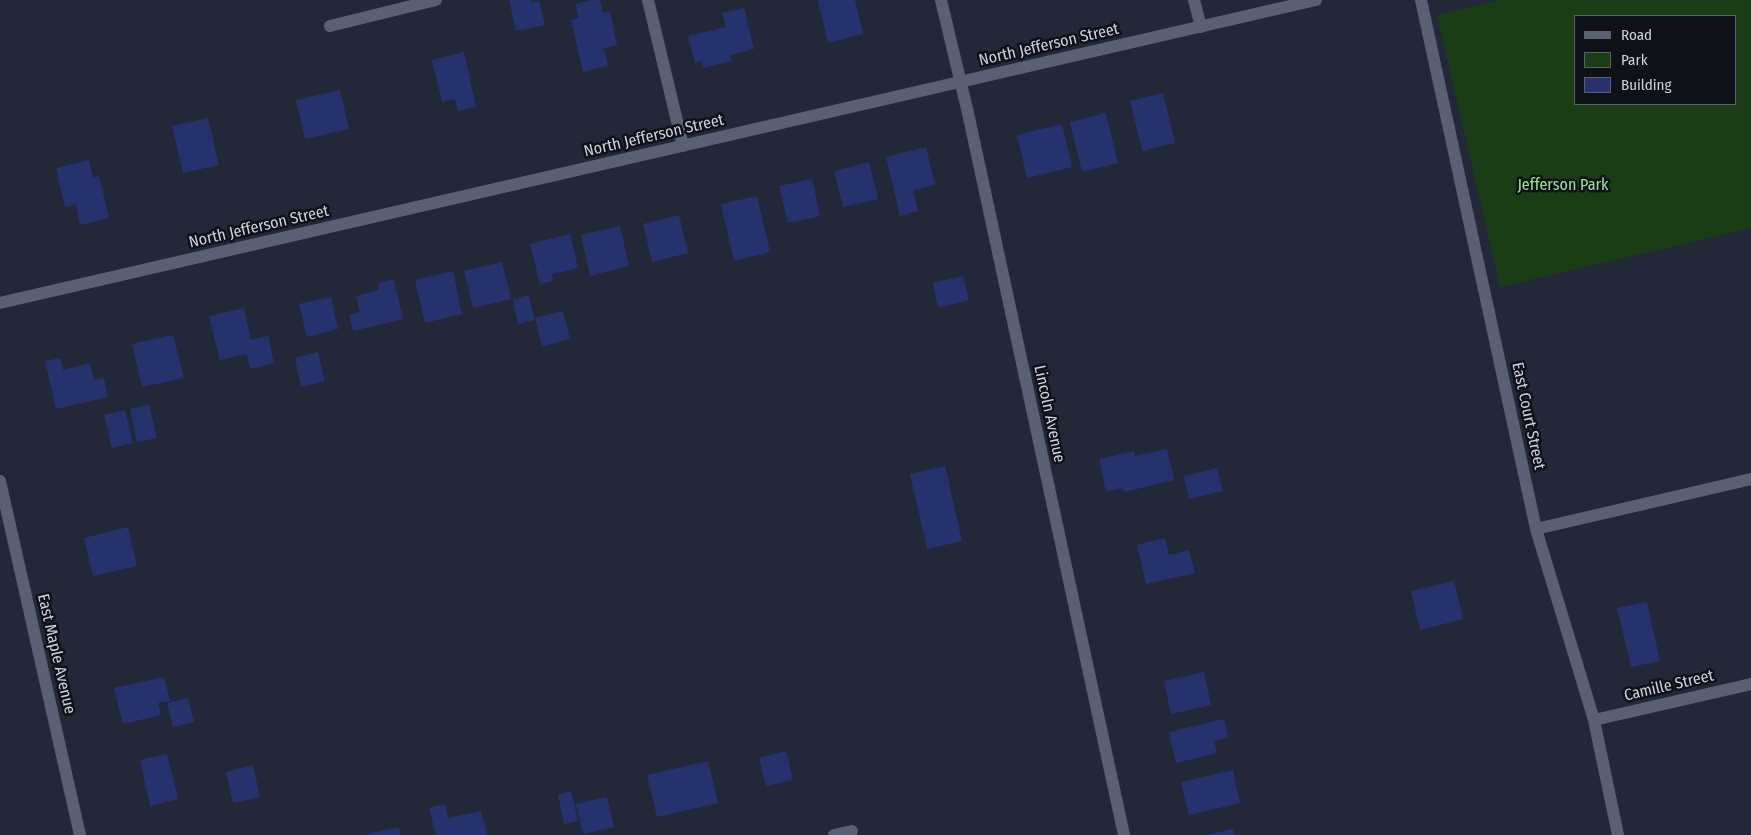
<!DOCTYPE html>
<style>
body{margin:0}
#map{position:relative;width:1751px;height:835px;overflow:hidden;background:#232839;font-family:"Fira Sans Condensed",sans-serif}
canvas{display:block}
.legend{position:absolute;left:1574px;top:15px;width:162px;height:90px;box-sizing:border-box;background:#0f1119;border:1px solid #5c5f68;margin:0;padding:6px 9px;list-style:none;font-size:15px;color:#cfd3de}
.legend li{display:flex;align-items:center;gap:10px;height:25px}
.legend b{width:25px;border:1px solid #5c5f68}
</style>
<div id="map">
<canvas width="1751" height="835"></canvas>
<ul class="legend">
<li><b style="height:6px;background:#596073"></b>Road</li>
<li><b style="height:14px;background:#1a3d15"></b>Park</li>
<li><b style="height:14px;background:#25326d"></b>Building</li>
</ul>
</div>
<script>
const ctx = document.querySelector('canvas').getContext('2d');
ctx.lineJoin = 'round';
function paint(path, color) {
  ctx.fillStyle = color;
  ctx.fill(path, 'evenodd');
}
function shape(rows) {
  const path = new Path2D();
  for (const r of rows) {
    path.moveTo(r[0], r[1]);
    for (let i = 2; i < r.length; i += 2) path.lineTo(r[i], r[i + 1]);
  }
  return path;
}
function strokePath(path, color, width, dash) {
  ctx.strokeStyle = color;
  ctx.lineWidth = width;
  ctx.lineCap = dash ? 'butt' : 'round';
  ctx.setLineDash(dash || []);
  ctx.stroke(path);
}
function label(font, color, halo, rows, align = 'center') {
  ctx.font = font + ' "Fira Sans Condensed",sans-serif';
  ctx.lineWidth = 5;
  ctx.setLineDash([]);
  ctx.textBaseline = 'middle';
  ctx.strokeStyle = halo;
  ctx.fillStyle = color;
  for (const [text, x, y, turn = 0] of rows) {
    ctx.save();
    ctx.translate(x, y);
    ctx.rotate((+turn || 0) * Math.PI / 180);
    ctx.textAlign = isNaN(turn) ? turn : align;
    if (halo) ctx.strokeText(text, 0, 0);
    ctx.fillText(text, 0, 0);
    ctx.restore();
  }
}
paint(shape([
 [1500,0,1751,0,1751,228,1500,287,1437,15],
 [1735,16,1735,104,1575,104,1575,16]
]), '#1a3d15');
paint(shape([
 [509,0,531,0,532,3,539,1,545,25,516,31],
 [592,0,600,0,603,13,610,11,617,45,604,48,608,66,583,72,571,20,579,18,575,4],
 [818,0,855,0,863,34,828,43],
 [744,8,754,49,730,55,732,61,703,68,702,61,695,63,688,36,726,27,722,13],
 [464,52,476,107,458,111,455,99,442,102,432,60],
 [340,90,349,129,305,139,296,100],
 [1163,93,1175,143,1142,151,1130,101],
 [1106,113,1118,163,1082,172,1070,122],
 [208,118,219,165,183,173,172,126],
 [1062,124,1072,167,1027,178,1017,135],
 [926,147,935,185,913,190,918,211,900,216,886,157],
 [89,160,93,178,99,176,109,218,80,225,76,204,65,207,56,168],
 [869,162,878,199,843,207,834,171],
 [812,179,820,216,788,223,779,186],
 [757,196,770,252,734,261,721,204],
 [679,215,688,253,652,262,643,224],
 [620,226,629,266,590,276,581,235],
 [570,234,578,268,552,274,553,281,540,284,530,244],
 [502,262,511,299,473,308,464,271],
 [453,271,462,314,425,323,415,280],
 [963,276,969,300,938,308,933,283],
 [394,279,403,319,353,331,349,315,360,312,356,296,379,290,378,283],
 [529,295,534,320,518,324,513,299],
 [331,297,338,329,307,337,299,304],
 [244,308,251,340,268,336,274,363,250,369,247,354,220,360,209,316],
 [563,311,570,339,542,346,535,318],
 [173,335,184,378,142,387,132,344],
 [318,352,325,381,301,387,295,358],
 [60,358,63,370,90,363,94,380,104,378,108,397,56,409,45,361],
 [149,404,157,438,137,442,130,409],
 [125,410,133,443,112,448,104,415],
 [1167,449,1174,480,1124,492,1123,488,1106,492,1099,459,1134,451,1135,456],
 [945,466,962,541,927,549,910,474],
 [1217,468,1223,491,1189,499,1184,476],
 [128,527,137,566,93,576,84,538],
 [1165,538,1169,555,1189,550,1195,573,1146,584,1137,545],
 [1454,581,1463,619,1420,630,1411,591],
 [1647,602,1660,661,1631,667,1617,608],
 [1204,672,1211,705,1171,714,1164,681],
 [164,677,170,701,158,703,161,715,123,724,114,688],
 [188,698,194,722,173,727,167,703],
 [1224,719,1228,737,1214,741,1217,753,1176,763,1169,732],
 [786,751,793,780,766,786,759,758],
 [167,754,178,799,150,806,140,760],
 [708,761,718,803,657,817,647,775],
 [253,765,260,797,233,803,226,772],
 [1233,770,1240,803,1189,815,1181,782],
 [571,791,578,821,564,824,558,795],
 [607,797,614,827,583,834,576,804],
 [445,804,448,818,481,811,487,835,436,835,429,808],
 [399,827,400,835,366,835,366,834],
 [1233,829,1234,835,1210,835,1210,834]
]), '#25326d');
strokePath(shape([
 [330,26,436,0],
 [1536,529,1751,479]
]), '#596073', 12);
strokePath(shape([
 [648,0,683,146],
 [941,0,968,113,1124,835],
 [1194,0,1201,27],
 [1421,0,1536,529,1594,720,1618,835],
 [0,481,80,835],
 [1594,720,1751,684],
 [834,835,852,831]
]), '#596073', 12);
strokePath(shape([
 [0,303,1316,0]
]), '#596073', 12);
label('16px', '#cfd3de', '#0f1119', [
 ["North Jefferson Street",1049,45,-13],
 ["North Jefferson Street",654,136,-13],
 ["North Jefferson Street",259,227,-13],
 ["Lincoln Avenue",1049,414,78],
 ["East Court Street",1528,416,78],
 ["East Maple Avenue",56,654,77],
 ["Camille Street",1669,686,-13]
]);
label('16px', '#9ee693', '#0f1119', [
 ["Jefferson Park",1563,186]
]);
</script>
